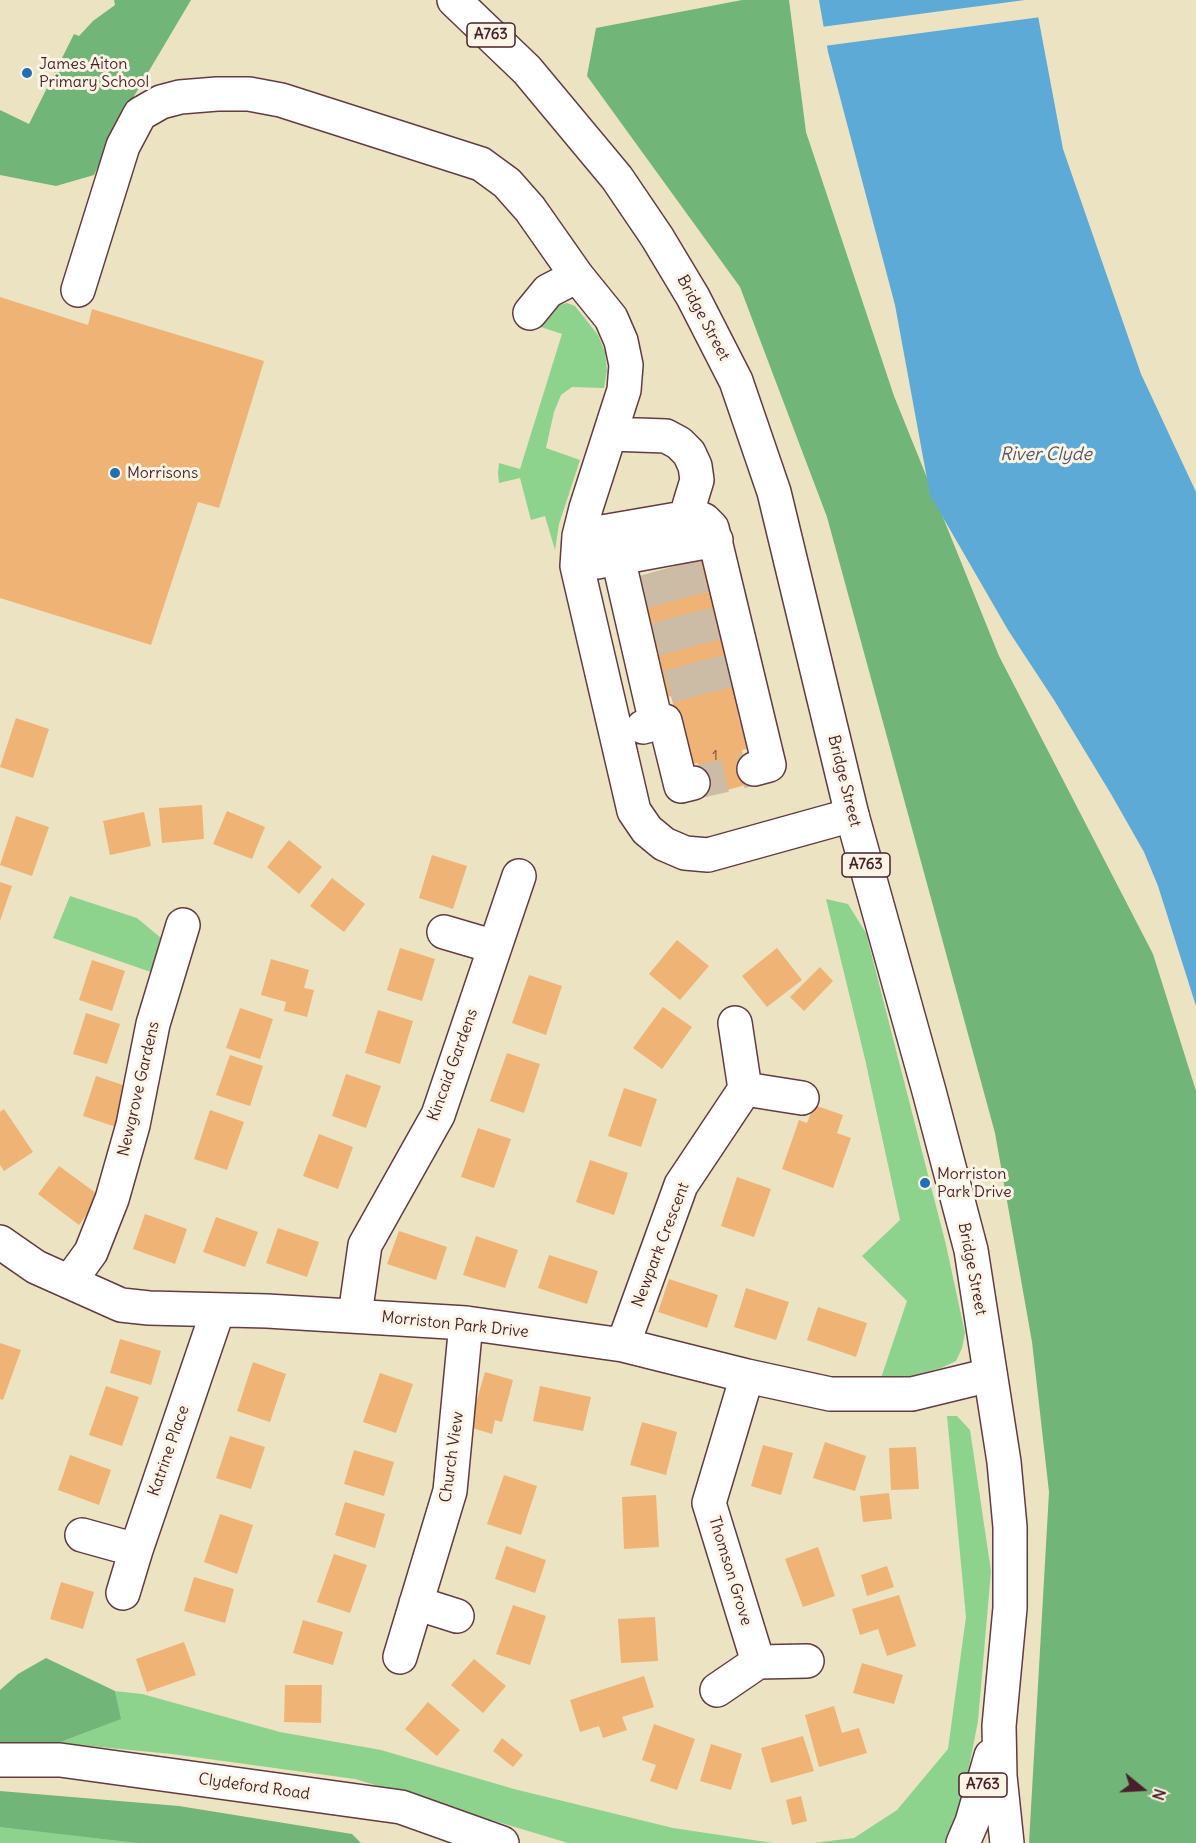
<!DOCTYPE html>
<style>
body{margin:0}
#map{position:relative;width:1196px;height:1843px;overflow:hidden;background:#ece3c3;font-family:Delius,sans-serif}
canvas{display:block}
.north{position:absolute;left:1112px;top:1759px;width:60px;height:60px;-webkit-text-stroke:4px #fcf5e5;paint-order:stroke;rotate:108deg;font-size:16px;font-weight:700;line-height:24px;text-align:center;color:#4a1f2b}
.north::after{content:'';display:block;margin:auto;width:21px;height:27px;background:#4a1f2b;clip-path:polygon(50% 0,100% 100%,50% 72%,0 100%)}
</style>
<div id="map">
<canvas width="1196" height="1843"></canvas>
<div class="north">N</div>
</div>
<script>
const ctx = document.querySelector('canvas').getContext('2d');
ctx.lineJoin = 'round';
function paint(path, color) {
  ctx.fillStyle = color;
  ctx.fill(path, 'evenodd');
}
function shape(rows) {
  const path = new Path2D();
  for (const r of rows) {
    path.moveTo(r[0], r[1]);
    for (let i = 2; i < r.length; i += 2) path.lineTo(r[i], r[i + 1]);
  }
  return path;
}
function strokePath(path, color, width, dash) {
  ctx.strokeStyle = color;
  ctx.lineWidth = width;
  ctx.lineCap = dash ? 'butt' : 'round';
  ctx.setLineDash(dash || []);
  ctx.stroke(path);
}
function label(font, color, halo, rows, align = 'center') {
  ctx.font = font + ' Delius,sans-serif';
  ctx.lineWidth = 6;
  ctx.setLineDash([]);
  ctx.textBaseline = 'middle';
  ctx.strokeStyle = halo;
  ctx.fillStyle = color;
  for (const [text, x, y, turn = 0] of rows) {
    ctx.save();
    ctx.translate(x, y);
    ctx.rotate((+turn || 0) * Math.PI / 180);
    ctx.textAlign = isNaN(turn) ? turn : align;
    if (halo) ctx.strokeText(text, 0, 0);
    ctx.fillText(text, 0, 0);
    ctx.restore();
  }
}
paint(shape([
 [567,303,575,306,598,335,605,352,607,370,604,388,572,387,561,395,554,412,546,448,580,460,559,524,555,550,545,516,531,520,520,478,499,483,498,473,499,463,520,469,562,334,541,327,542,320,552,307],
 [70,896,137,918,167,943,165,977,53,938],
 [826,899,848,904,866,933,946,1245,965,1333,962,1348,956,1361,941,1368,879,1384,907,1301,862,1256,900,1220,865,1059],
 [947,1416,957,1416,970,1430,991,1571,978,1721,959,1818,948,1843,813,1843,854,1838,897,1810,948,1749,966,1617],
 [115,1691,142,1694,280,1732,381,1750,514,1789,673,1828,773,1843,568,1843,355,1779,172,1754,58,1743,120,1719],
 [0,1810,310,1843,0,1843]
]), '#8ed38d');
paint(shape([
 [114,0,191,0,127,108,94,175,56,186,0,175,0,110,29,124,74,34,79,36,93,21,115,5],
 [742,0,789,0,806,132,894,396,999,656,1153,954,1196,1091,1196,1843,1029,1843,1049,1492,1032,1342,995,1133,827,517,740,287,587,76,596,28],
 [46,1658,115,1691,121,1719,58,1743,0,1743,0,1690,18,1674],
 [0,1791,179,1806,352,1834,361,1843,138,1843,0,1827]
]), '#72b578');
paint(shape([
 [819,0,1035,0,1063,149,1141,374,1196,492,1196,1006,1158,886,1144,852,1111,794,1054,700,1008,630,930,495,895,305,828,52]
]), '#5daad6');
paint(shape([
 [1025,0,1038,0,1041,17,824,46,821,27]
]), '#ece3c3');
paint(shape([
 [0,297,88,325,92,309,264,361,219,508,198,502,151,645,0,598],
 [708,558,743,713,738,714,747,749,742,750,743,757,757,782,697,798,699,769,698,763,689,765,671,696,664,698,632,578],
 [16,718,49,729,33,778,0,767],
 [202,805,204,839,162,843,159,808],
 [227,811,265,827,252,859,213,844],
 [144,812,151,846,110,855,103,821],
 [16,816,49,827,32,876,0,865],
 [289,840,322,867,299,894,267,867],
 [432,855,467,866,453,909,419,898],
 [332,878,365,904,344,932,310,906],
 [0,882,12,886,0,921],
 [677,940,709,966,680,1000,649,974],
 [400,948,435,959,422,1001,387,990],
 [777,948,802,980,767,1007,742,976],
 [271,959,309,970,304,988,314,990,307,1017,284,1011,286,1002,261,995],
 [92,960,125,971,112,1011,79,1000],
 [820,967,833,981,804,1011,790,997],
 [529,975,562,986,546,1035,512,1023],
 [663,1007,692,1027,662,1069,633,1048],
 [240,1008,273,1019,260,1059,226,1048],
 [378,1010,413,1021,400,1064,365,1053],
 [86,1013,120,1024,107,1064,73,1054],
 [507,1053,540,1064,524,1113,490,1101],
 [230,1055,263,1066,250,1106,216,1095],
 [346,1074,381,1086,366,1128,332,1116],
 [96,1076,129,1087,116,1127,83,1116],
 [624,1088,657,1099,641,1147,608,1136],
 [814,1105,843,1115,837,1133,851,1138,833,1188,782,1169,799,1120,807,1123],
 [4,1109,33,1152,4,1171,0,1165,0,1112],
 [210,1110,244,1122,227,1170,194,1159],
 [478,1128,511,1139,494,1188,461,1177],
 [319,1134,353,1147,338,1189,303,1176],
 [590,1160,628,1173,614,1215,576,1202],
 [59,1166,100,1196,79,1225,38,1194],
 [737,1177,771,1189,754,1237,721,1226],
 [145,1214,187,1229,175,1264,133,1249],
 [216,1217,258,1232,245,1267,203,1252],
 [278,1228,319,1242,307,1277,266,1263],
 [399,1231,447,1247,436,1280,387,1264],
 [476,1236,518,1250,505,1288,463,1275],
 [549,1255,598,1271,587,1304,538,1288],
 [669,1279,718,1295,707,1328,658,1312],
 [746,1288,789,1302,776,1340,734,1327],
 [818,1307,867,1323,856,1357,807,1340],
 [120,1339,161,1351,151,1385,110,1373],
 [0,1343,21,1350,3,1400,0,1399],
 [253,1362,286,1374,270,1422,237,1411],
 [485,1372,513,1380,502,1422,495,1420,492,1434,469,1427],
 [380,1373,413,1384,396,1433,363,1422],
 [106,1386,139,1397,122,1446,89,1435],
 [540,1386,591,1397,583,1431,533,1421],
 [642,1422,677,1432,666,1475,630,1465],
 [230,1436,265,1447,251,1489,216,1478],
 [825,1442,866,1456,855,1491,813,1478],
 [763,1445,793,1453,781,1495,751,1486],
 [916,1447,919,1489,891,1490,889,1448],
 [354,1450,394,1462,384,1496,344,1484],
 [70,1455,111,1470,99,1505,58,1490],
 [504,1475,537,1486,521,1535,487,1524],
 [889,1493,892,1519,863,1522,860,1496],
 [656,1495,659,1547,624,1549,622,1497],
 [345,1502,385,1514,375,1548,335,1535],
 [220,1514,253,1525,237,1574,204,1562],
 [506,1546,546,1560,535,1593,495,1579],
 [818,1547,835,1596,803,1607,785,1559],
 [334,1554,367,1565,350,1613,317,1602],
 [887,1566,894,1587,867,1596,861,1575],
 [194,1577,234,1589,225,1623,184,1611],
 [61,1582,94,1592,83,1629,50,1619],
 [899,1595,916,1646,887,1656,878,1629,860,1635,852,1609],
 [513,1605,546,1616,530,1665,496,1654],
 [655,1617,658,1661,621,1663,618,1619],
 [303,1620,343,1632,333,1665,293,1653],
 [184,1642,196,1675,147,1692,136,1659],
 [474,1659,506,1686,483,1713,451,1685],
 [862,1663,903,1675,894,1704,853,1693],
 [644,1676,654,1707,622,1717,627,1730,603,1738,599,1726,580,1732,570,1700],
 [285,1685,322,1685,321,1723,284,1722],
 [428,1702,460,1730,437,1756,405,1729],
 [834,1706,842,1733,859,1728,867,1753,819,1767,805,1715],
 [654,1724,695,1739,677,1790,650,1781,656,1765,642,1760],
 [803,1736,814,1771,771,1783,761,1748],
 [502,1738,523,1755,513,1767,493,1751],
 [711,1744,742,1754,731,1790,700,1781],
 [801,1796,807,1821,792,1825,786,1800]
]), '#efb376');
strokePath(shape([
 [684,564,720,706],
 [654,572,693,713],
 [693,783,754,769]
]), '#ccbca5', 33, [33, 16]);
const minor = shape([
 [78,290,123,146,140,114,161,102,180,97,217,94,249,94,281,100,481,164,507,183,530,209,577,276,611,318,621,341,626,365,624,390,586,508,579,536,577,566,634,811,647,830,664,844,685,853,708,855,852,815],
 [530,313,548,291,577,276],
 [610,434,666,436,679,443,689,453,695,466,697,480,686,516],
 [579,536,695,516,704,520,712,528,769,765,754,769],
 [618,558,656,723],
 [597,562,716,540],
 [643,727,665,721,681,786,693,783],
 [444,932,495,947],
 [735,1023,745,1089,802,1098],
 [0,1242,36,1267,121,1305,149,1308,267,1311,466,1323,623,1345,747,1376,830,1394,912,1394,990,1375],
 [70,1281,91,1252,112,1199,133,1125,153,1024,183,925],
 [355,1315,365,1245,438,1115,519,876],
 [623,1345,681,1185,745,1089],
 [747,1376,709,1503,758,1662],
 [82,1535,136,1550],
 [123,1593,136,1550,218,1310],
 [416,1603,457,1616],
 [400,1657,450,1491,466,1323],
 [717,1690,758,1662,807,1661],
 [0,1760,60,1760,401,1807,502,1843]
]);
const major = shape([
 [454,0,527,70,617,178,657,237,693,297,736,381,774,492,852,815,929,1091,971,1250,1004,1462,1010,1527,1010,1608,999,1726,1000,1776,1007,1843],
 [963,1843,972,1822,991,1756]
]);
strokePath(minor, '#623c42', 36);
strokePath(major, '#623c42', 36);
strokePath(minor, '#fff', 33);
strokePath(major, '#fff', 33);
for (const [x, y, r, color] of [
 [27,73,6,"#1f6fb2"],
 [115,473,6,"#1f6fb2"],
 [925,1183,6,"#1f6fb2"]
]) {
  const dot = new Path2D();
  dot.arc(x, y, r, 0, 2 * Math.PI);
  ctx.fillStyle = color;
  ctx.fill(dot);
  strokePath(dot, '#fcf5e5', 2);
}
label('14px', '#73443e', null, [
 ["1",715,756]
]);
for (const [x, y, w] of [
 [491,35,48],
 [866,865,48],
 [983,1785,48]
]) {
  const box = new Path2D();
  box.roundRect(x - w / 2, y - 12, w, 24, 4.5);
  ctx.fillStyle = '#fcf5e5';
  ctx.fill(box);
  strokePath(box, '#4a1f2b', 1.5);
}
label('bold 15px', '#4a1f2b', null, [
 ["A763",491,35],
 ["A763",866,865],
 ["A763",983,1785]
]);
label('16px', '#4a1f2b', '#fcf5e5', [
 ["James Aiton",39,64],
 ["Primary School",39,82],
 ["Morrisons",127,473],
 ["Morriston",937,1174],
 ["Park Drive",937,1192]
], 'left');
label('16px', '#4a1f2b', '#fcf5e5', [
 ["Bridge Street",703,318,62],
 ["Bridge Street",844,781,76],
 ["Kincaid Gardens",453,1065,-70],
 ["Newgrove Gardens",139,1089,-77],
 ["Newpark Crescent",661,1245,-69],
 ["Bridge Street",972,1269,79],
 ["Morriston Park Drive",455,1325,6],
 ["Katrine Place",169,1451,-71],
 ["Church View",452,1457,-82],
 ["Thomson Grove",730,1571,73],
 ["Clydeford Road",254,1787,8]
]);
label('italic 18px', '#52576f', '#fcf5e5', [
 ["River Clyde",1046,455]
]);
</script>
